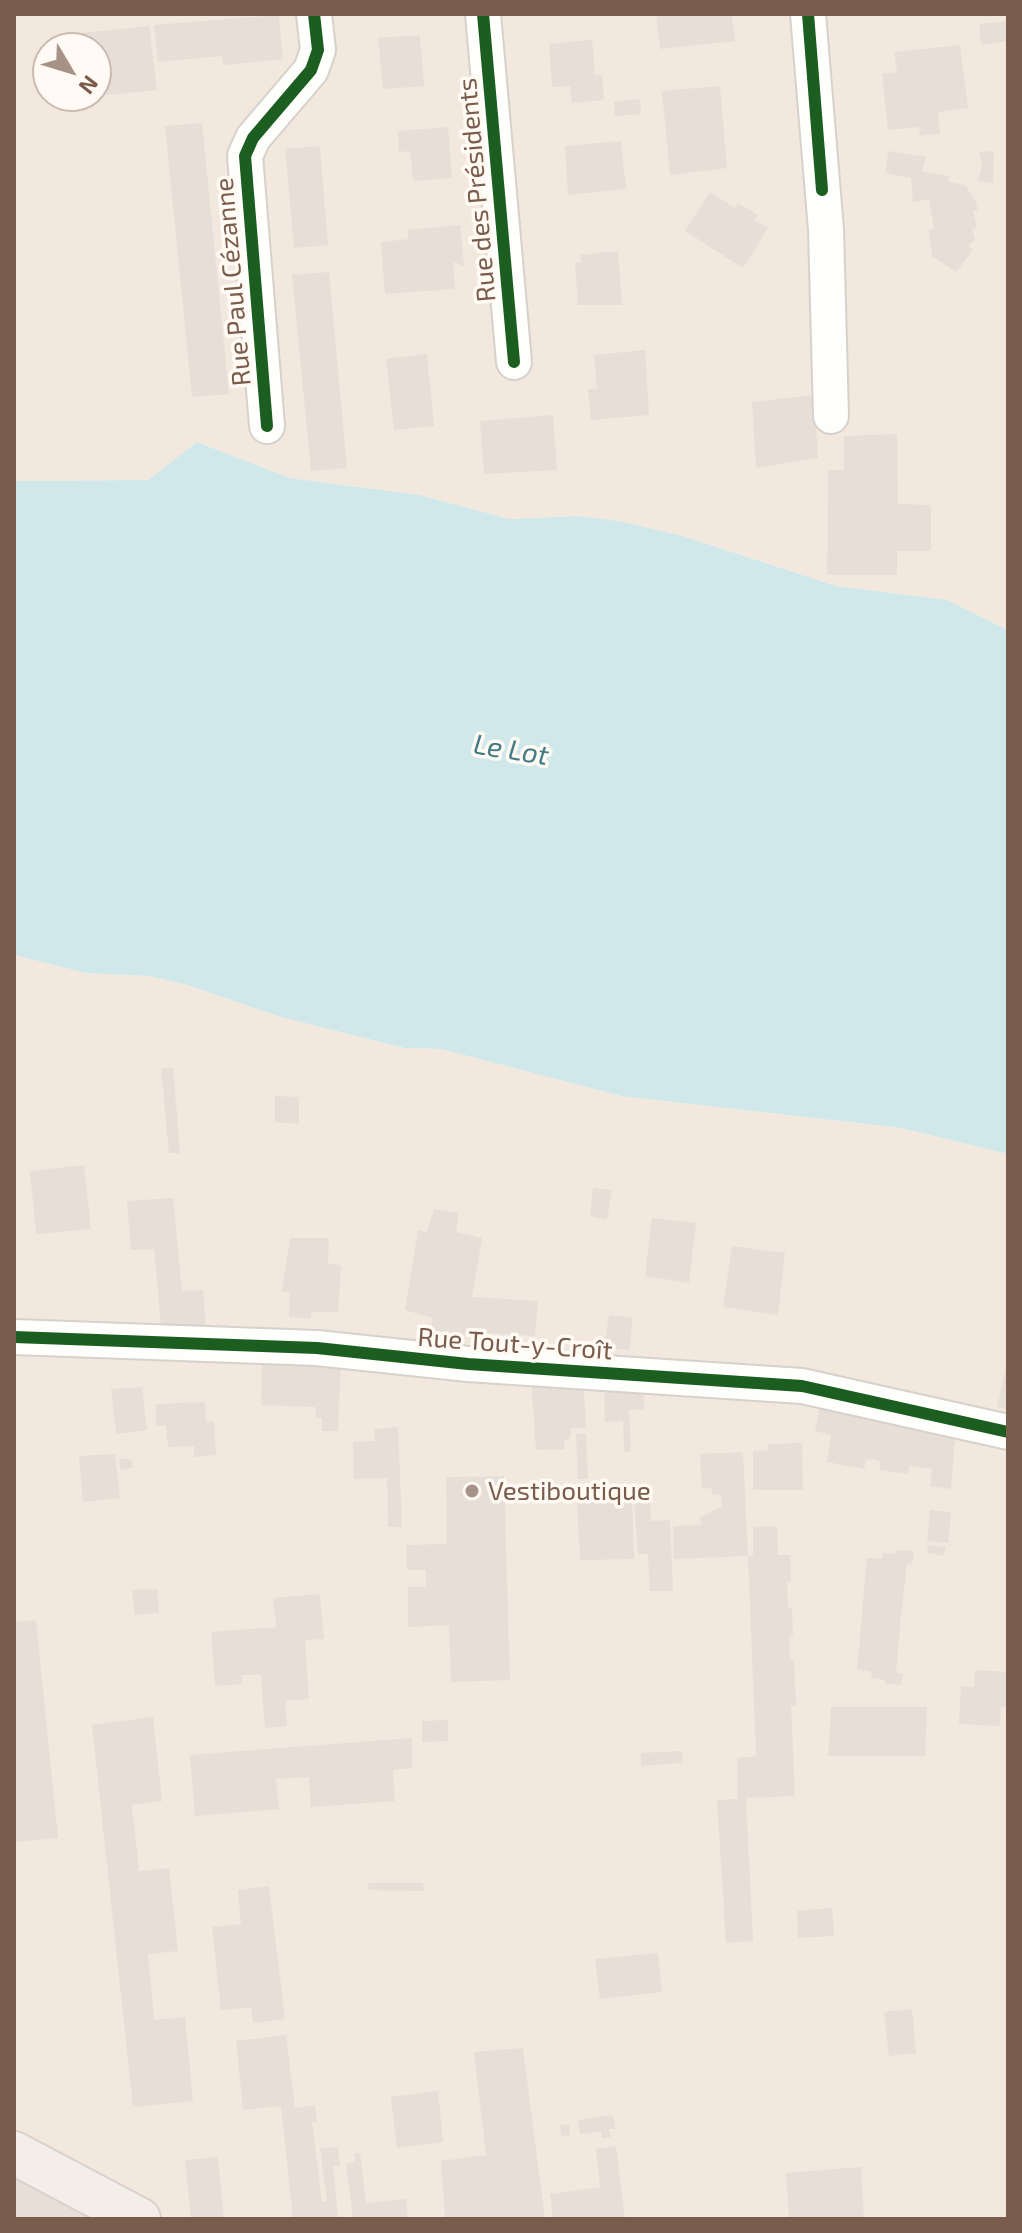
<!DOCTYPE html>
<meta charset="utf-8">
<style>
body{margin:0}
#map{position:relative;width:1022px;height:2233px;overflow:hidden;background:#f9f5f0;font-family:"Exo 2",sans-serif}
canvas{display:block}
.frame{position:absolute;inset:0;border:16px solid #7a5c4d;pointer-events:none}
.north{position:absolute;left:32px;top:32px;width:80px;height:80px;box-sizing:border-box;background:#fffaf3;border:2px solid #cabbb1;border-radius:50%;rotate:128deg;font-size:22px;font-weight:700;line-height:32px;text-align:center;color:#7a5c4d}
.north::after{content:'';display:block;margin:auto;width:28px;height:36px;background:#a69286;clip-path:polygon(50% 0,100% 100%,50% 72%,0 100%)}
</style>
<div id="map">
<canvas width="1022" height="2233"></canvas>
<div class="frame"></div>
<div class="north">N</div>
</div>
<script>
const ctx = document.querySelector('canvas').getContext('2d');
ctx.lineJoin = 'round';
function paint(path, color) {
  ctx.fillStyle = color;
  ctx.fill(path, 'evenodd');
}
function shape(rows) {
  const path = new Path2D();
  for (const r of rows) {
    path.moveTo(r[0], r[1]);
    for (let i = 2; i < r.length; i += 2) path.lineTo(r[i], r[i + 1]);
  }
  return path;
}
function strokePath(path, color, width, dash) {
  ctx.strokeStyle = color;
  ctx.lineWidth = width;
  ctx.lineCap = dash ? 'butt' : 'round';
  ctx.setLineDash(dash || []);
  ctx.stroke(path);
}
function label(font, color, halo, rows, align = 'center') {
  ctx.font = font + ' "Exo 2",sans-serif';
  ctx.lineWidth = 7;
  ctx.setLineDash([]);
  ctx.textBaseline = 'middle';
  ctx.strokeStyle = halo;
  ctx.fillStyle = color;
  for (const [text, x, y, turn = 0] of rows) {
    ctx.save();
    ctx.translate(x, y);
    ctx.rotate((+turn || 0) * Math.PI / 180);
    ctx.textAlign = isNaN(turn) ? turn : align;
    if (halo) ctx.strokeText(text, 0, 0);
    ctx.fillText(text, 0, 0);
    ctx.restore();
  }
}
paint(shape([
 [14,14,1008,14,1008,630,947,600,836,586,683,536,619,521,577,516,509,519,420,495,290,478,197,442,149,480,14,481],
 [48,48,96,48,96,96,48,96],
 [14,955,85,973,149,976,187,985,281,1017,403,1048,441,1049,621,1096,901,1128,1008,1154,1008,2219,14,2219]
]), '#f2e8de');
paint(shape([
 [197,442,290,478,420,495,509,519,577,516,619,521,683,536,836,586,947,600,1008,630,1008,1154,901,1128,621,1096,441,1049,404,1048,281,1017,187,985,149,976,85,973,14,955,14,481,148,480]
]), '#d0e8ea');
paint(shape([
 [656,14,732,14,735,41,660,49],
 [279,15,283,59,223,65,222,56,158,62,154,25],
 [1008,21,1008,41,981,45,979,24],
 [149,26,157,90,96,96,96,48,73,48,71,34],
 [420,35,424,86,383,89,378,38],
 [592,40,595,75,602,75,604,100,572,103,570,86,552,87,549,44],
 [960,45,968,108,938,112,940,133,920,136,919,127,888,130,882,74,897,72,894,52],
 [720,86,727,168,670,175,662,91],
 [640,99,641,114,615,116,614,102],
 [202,123,229,394,192,397,165,126],
 [448,127,452,178,413,181,410,151,399,152,398,131],
 [621,141,626,189,568,195,565,146],
 [320,146,328,245,294,248,285,149],
 [888,151,926,157,922,172,949,176,948,182,965,185,976,202,978,210,973,210,977,228,972,229,975,239,968,246,973,250,956,272,932,256,929,230,934,229,929,199,913,202,911,178,886,173],
 [994,151,993,183,978,181,982,166,979,152],
 [710,192,735,208,738,203,758,215,754,220,768,228,743,268,685,231],
 [460,225,464,266,453,262,455,289,385,294,381,242,409,239,407,230],
 [618,251,622,305,578,305,575,263,581,262,580,255],
 [329,272,347,468,311,471,292,275],
 [645,350,649,415,591,420,588,389,597,389,594,355],
 [427,354,434,426,394,430,386,359],
 [814,395,818,458,756,468,752,402],
 [553,415,557,470,484,474,480,421],
 [897,434,898,504,931,505,931,551,897,551,897,575,827,575,828,470,844,470,844,436],
 [161,1068,173,1068,180,1153,169,1153],
 [275,1096,299,1097,299,1124,275,1122],
 [84,1165,91,1229,36,1234,30,1171],
 [593,1188,612,1190,607,1220,590,1216],
 [173,1198,182,1291,203,1290,206,1326,161,1325,154,1249,131,1250,127,1201],
 [434,1209,459,1213,456,1232,482,1238,472,1297,538,1301,535,1336,465,1332,464,1339,429,1337,433,1318,405,1310,418,1230,427,1232],
 [652,1218,696,1223,689,1283,645,1276],
 [290,1238,329,1238,328,1264,341,1265,338,1312,311,1312,311,1319,289,1317,290,1292,282,1291],
 [732,1246,785,1253,778,1315,723,1307],
 [609,1315,633,1318,629,1350,604,1347],
 [262,1354,341,1359,338,1431,322,1431,322,1418,316,1418,315,1407,261,1405],
 [1007,1362,1008,1362,1008,1409,997,1407],
 [531,1378,583,1379,586,1428,571,1428,570,1439,564,1440,565,1449,536,1450],
 [604,1380,643,1384,644,1409,629,1410,631,1452,624,1452,623,1421,605,1422],
 [142,1387,147,1430,116,1434,111,1389],
 [205,1402,206,1422,214,1421,216,1455,194,1457,194,1446,168,1447,166,1425,156,1426,156,1404],
 [820,1406,956,1429,951,1489,930,1486,932,1469,909,1466,908,1474,879,1470,881,1462,875,1460,866,1459,864,1469,827,1462,831,1435,815,1431],
 [398,1427,402,1527,388,1527,387,1478,354,1479,353,1442,375,1441,374,1429],
 [576,1434,586,1434,588,1479,578,1479],
 [802,1443,803,1490,753,1490,753,1451,768,1450,768,1444],
 [743,1452,748,1556,674,1559,673,1526,701,1525,700,1518,722,1506,721,1495,712,1494,712,1488,702,1489,700,1454],
 [115,1454,120,1498,83,1502,79,1456],
 [119,1459,131,1459,133,1468,120,1470],
 [504,1476,510,1680,451,1682,449,1625,408,1627,408,1587,426,1587,426,1570,407,1570,406,1545,447,1544,446,1477],
 [632,1498,634,1559,580,1560,577,1501],
 [634,1501,650,1501,651,1521,670,1520,673,1591,650,1591,648,1554,638,1554],
 [930,1510,951,1512,948,1543,927,1541],
 [777,1526,778,1555,790,1555,791,1582,787,1582,788,1608,792,1607,793,1635,789,1636,790,1660,794,1660,796,1705,791,1705,795,1796,746,1798,753,1941,726,1943,717,1800,738,1799,737,1758,756,1756,748,1556,753,1556,753,1527],
 [928,1545,946,1547,944,1556,927,1553],
 [897,1550,914,1551,912,1564,907,1563,901,1617,896,1672,903,1674,901,1685,885,1684,885,1680,871,1678,872,1672,857,1669,867,1558,882,1559,883,1553,896,1554],
 [157,1589,159,1613,135,1615,132,1590],
 [320,1594,324,1639,305,1640,309,1699,285,1701,287,1726,265,1728,261,1675,242,1675,242,1684,215,1686,211,1632,276,1627,273,1598],
 [36,1620,58,1838,14,1842,14,1622],
 [975,1670,1008,1672,1008,1707,1001,1707,1000,1726,959,1724,961,1686,974,1687],
 [831,1707,927,1707,925,1756,828,1756],
 [153,1717,162,1801,132,1805,139,1871,169,1868,178,1951,148,1954,154,2020,185,2017,193,2101,133,2107,92,1725],
 [448,1720,448,1741,422,1742,422,1721],
 [412,1738,412,1768,393,1770,395,1801,311,1807,309,1777,276,1779,279,1809,195,1816,190,1755],
 [682,1751,683,1763,641,1766,641,1753],
 [368,1883,423,1883,424,1891,369,1890],
 [269,1886,285,2019,253,2023,251,2007,221,2010,212,1927,241,1924,238,1890],
 [832,1908,834,1936,798,1938,797,1911],
 [658,1953,662,1992,600,1999,595,1959],
 [912,2009,916,2053,889,2056,884,2012],
 [286,2035,295,2108,315,2105,317,2122,312,2122,322,2202,327,2201,320,2148,338,2147,340,2165,333,2166,338,2219,293,2219,281,2106,243,2110,236,2041],
 [523,2048,545,2219,445,2219,441,2161,486,2155,474,2052],
 [438,2091,443,2142,397,2148,391,2097],
 [613,2115,615,2129,609,2129,611,2137,602,2138,601,2131,580,2134,578,2120],
 [569,2124,570,2135,561,2136,560,2125],
 [616,2146,625,2219,553,2219,550,2194,600,2187,596,2149],
 [360,2153,366,2203,406,2199,408,2219,353,2219,346,2164,355,2162,354,2154],
 [218,2157,224,2219,191,2219,185,2160],
 [861,2167,864,2219,789,2219,786,2173],
 [14,2178,71,2209,88,2219,14,2219]
]), '#e6ded7');
const minor = shape([
 [483,14,514,362],
 [808,14,826,230,831,416],
 [267,426,245,156,253,138,311,70,318,50,314,14],
 [14,1337,317,1348,468,1364,802,1386,1008,1432]
]);
const major = shape([
 [14,2153,139,2219]
]);
strokePath(minor, '#d7d1cb', 38);
strokePath(major, '#dad1cc', 46);
strokePath(minor, '#fefefd', 34);
strokePath(major, '#f3eee8', 42);
strokePath(shape([
 [483,14,514,362],
 [808,14,822,190],
 [267,426,245,156,253,138,311,70,318,50,314,14],
 [14,1337,317,1348,468,1364,802,1386,1008,1432]
]), '#1b5e20', 12);
for (const [x, y, r, color] of [
 [472,1491,8,"#a69286"]
]) {
  const dot = new Path2D();
  dot.arc(x, y, r, 0, 2 * Math.PI);
  ctx.fillStyle = color;
  ctx.fill(dot);
  strokePath(dot, '#fffaf3', 3);
}
label('26px', '#7a5c4d', '#fffaf3', [
 ["Rue des Présidents",477,190,-95],
 ["Rue Paul Cézanne",233,282,-95],
 ["Rue Tout-y-Croît",515,1344,4]
]);
label('26px', '#7a5c4d', '#fffaf3', [
 ["Vestiboutique",488,1491]
], 'left');
label('italic 28px', '#437c86', '#fffaf3', [
 ["Le Lot",511,750,9]
]);
</script>
